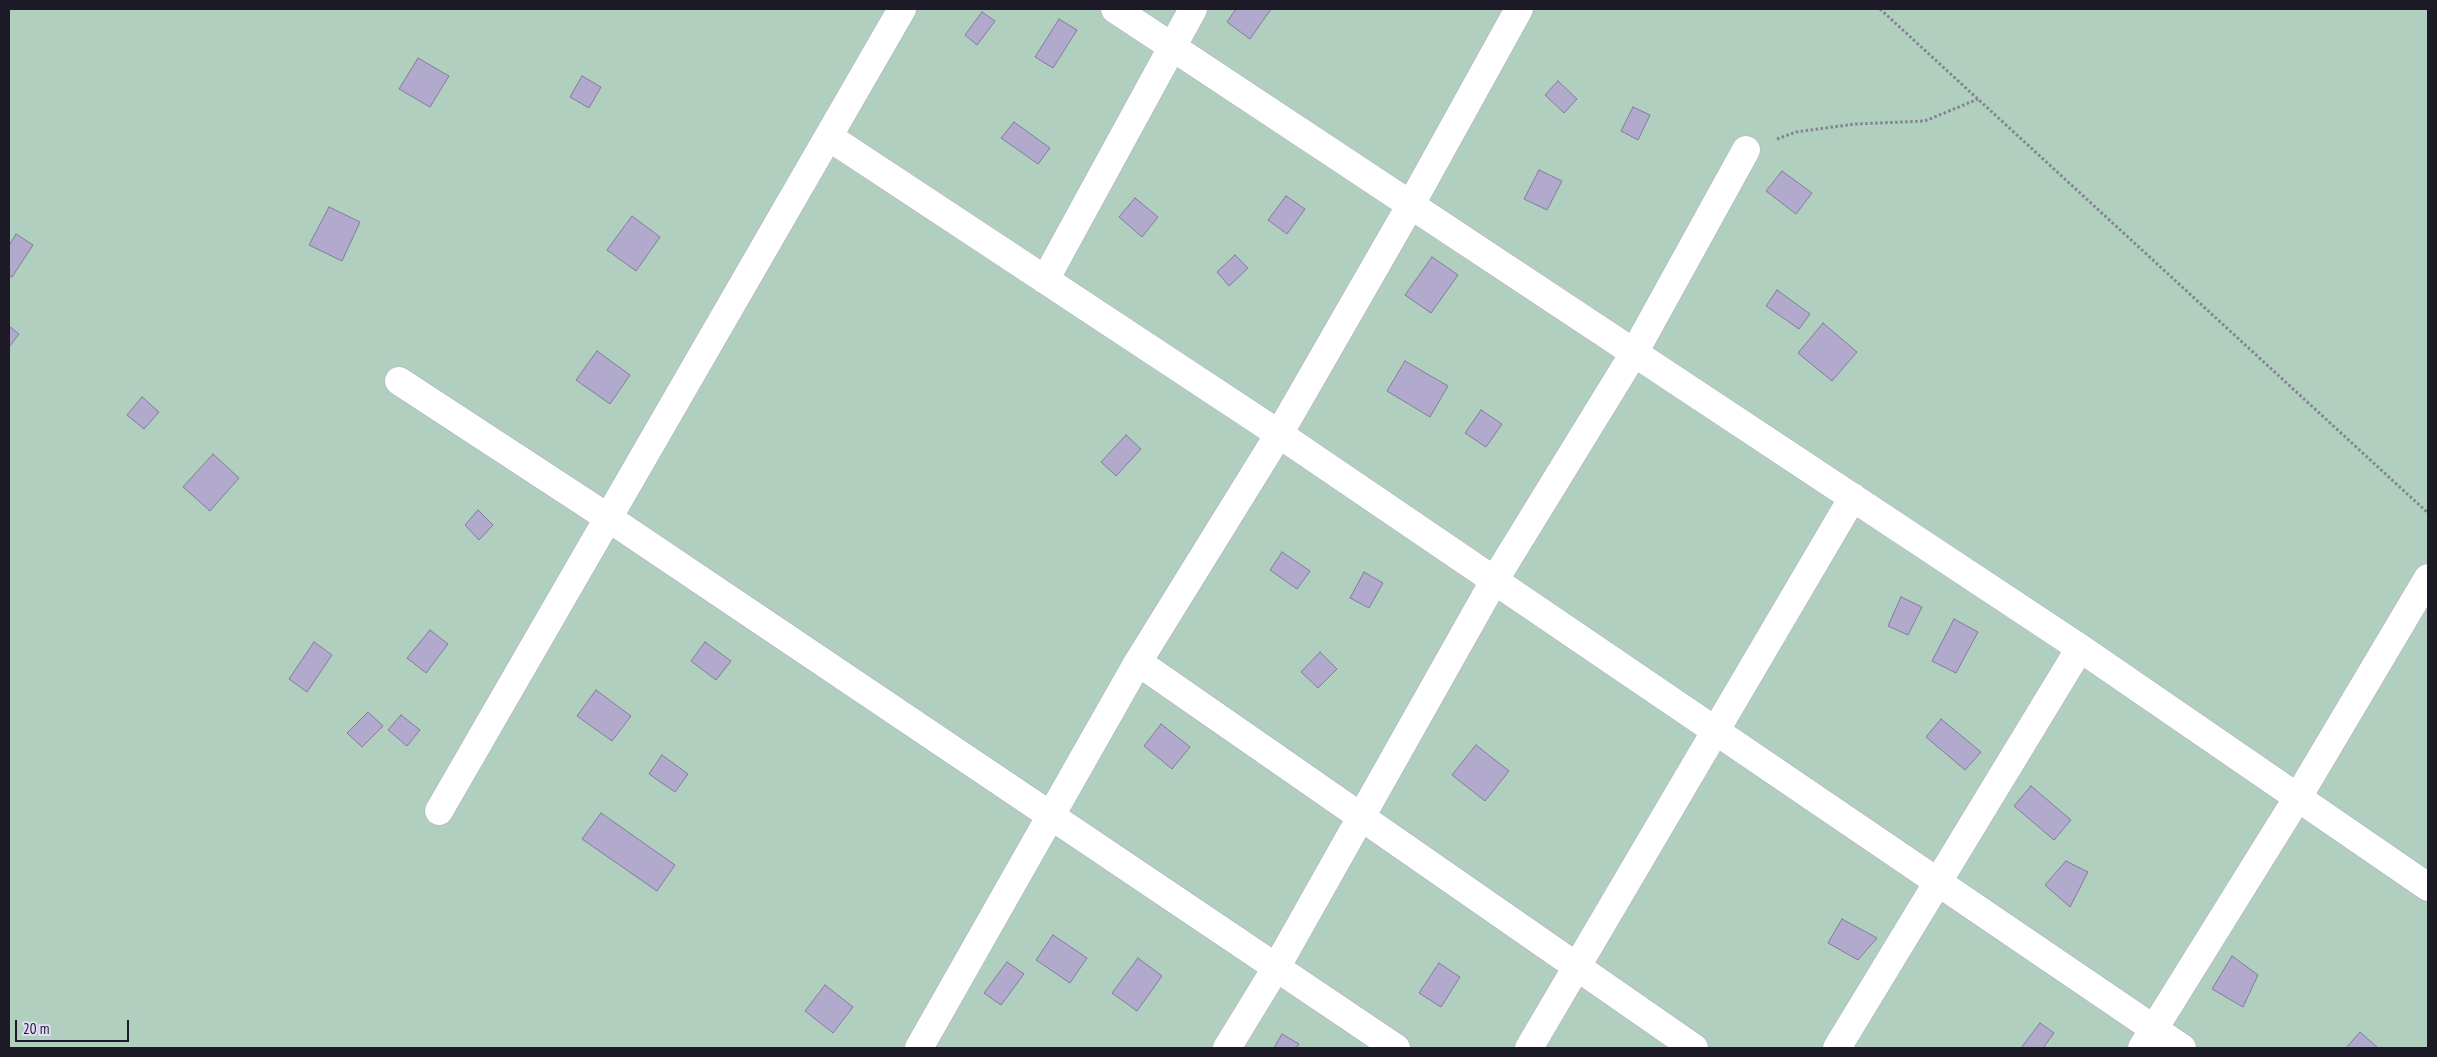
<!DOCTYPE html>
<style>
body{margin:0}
#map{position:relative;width:2437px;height:1057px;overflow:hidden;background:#e2dcf9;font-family:"PT Sans Narrow",sans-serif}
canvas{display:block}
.frame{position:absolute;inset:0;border:10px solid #1d1a27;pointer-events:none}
.scale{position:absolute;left:15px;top:1020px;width:114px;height:22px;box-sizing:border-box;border:2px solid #1d1a27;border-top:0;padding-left:6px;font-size:15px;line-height:18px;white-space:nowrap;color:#1d1a27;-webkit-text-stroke:4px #e2dcf9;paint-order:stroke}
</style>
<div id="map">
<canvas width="2437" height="1057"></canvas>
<div class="frame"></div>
<div class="scale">20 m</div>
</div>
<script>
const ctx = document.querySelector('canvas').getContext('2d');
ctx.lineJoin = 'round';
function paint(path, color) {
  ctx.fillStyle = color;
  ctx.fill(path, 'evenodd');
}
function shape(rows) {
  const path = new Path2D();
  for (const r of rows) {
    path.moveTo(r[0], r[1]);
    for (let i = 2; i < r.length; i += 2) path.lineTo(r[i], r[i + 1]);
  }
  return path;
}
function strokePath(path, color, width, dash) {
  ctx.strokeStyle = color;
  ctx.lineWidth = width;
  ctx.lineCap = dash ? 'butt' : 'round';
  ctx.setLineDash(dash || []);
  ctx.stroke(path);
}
paint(shape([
 [9,9,2428,9,2428,1048,9,1048]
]), '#b0cfbf');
const building = shape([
 [1236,9,1271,9,1250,39,1227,22,1236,9],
 [982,12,995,21,977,45,965,35,982,12],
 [1059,19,1077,30,1053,68,1035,57,1059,19],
 [418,58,449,76,430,107,399,89,418,58],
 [582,76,601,87,589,108,570,97,582,76],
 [1558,81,1577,99,1564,113,1545,95,1558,81],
 [1633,107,1650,115,1638,140,1621,131,1633,107],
 [1014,122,1050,148,1038,164,1001,138,1014,122],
 [1539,170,1562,181,1547,210,1524,199,1539,170],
 [1782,171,1812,193,1796,214,1766,191,1782,171],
 [1286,196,1305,209,1287,234,1268,220,1286,196],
 [1135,198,1158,217,1142,237,1119,217,1135,198],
 [329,207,360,222,342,261,309,245,329,207],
 [632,216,660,237,636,271,607,250,632,216],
 [16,234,33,245,12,277,9,275,9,246,16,234],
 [1235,255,1248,268,1229,286,1217,272,1235,255],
 [1432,257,1458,275,1431,313,1405,295,1432,257],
 [1777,290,1810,314,1799,329,1766,306,1777,290],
 [1823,323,1857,352,1832,381,1798,353,1823,323],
 [9,326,19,334,9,347,9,326],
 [597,351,630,375,610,404,576,380,597,351],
 [1405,361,1448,386,1430,417,1387,391,1405,361],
 [142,397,159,412,144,429,127,415,142,397],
 [1481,410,1502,424,1486,447,1465,433,1481,410],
 [1126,435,1141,449,1116,476,1101,462,1126,435],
 [213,454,239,478,210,511,183,487,213,454],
 [478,510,493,525,479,540,465,525,478,510],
 [1282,552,1310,571,1297,589,1270,570,1282,552],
 [1364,572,1383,583,1369,608,1350,598,1364,572],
 [1901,597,1922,607,1908,635,1888,626,1901,597],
 [1954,619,1978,632,1956,673,1932,661,1954,619],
 [430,630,448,644,426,673,407,658,430,630],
 [314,642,332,655,307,692,289,679,314,642],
 [705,642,731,661,716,680,691,661,705,642],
 [1320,652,1337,669,1318,688,1301,672,1320,652],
 [596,690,631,716,612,741,577,716,596,690],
 [368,712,383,726,362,747,347,733,368,712],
 [401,715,420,730,407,746,388,730,401,715],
 [1941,719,1981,752,1965,770,1926,737,1941,719],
 [1161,724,1190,747,1172,769,1144,746,1161,724],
 [1476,745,1509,771,1485,801,1452,775,1476,745],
 [662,755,688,774,675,792,649,774,662,755],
 [2031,786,2071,820,2054,840,2014,806,2031,786],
 [601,813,675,865,657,891,582,839,601,813],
 [2066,861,2088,872,2070,907,2045,885,2066,861],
 [1842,919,1877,938,1858,960,1828,943,1842,919],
 [1053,935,1087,958,1070,983,1036,960,1053,935],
 [2232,956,2258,975,2243,1007,2212,989,2232,956],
 [1138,958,1162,976,1137,1011,1112,993,1138,958],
 [1007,962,1024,974,1001,1005,984,993,1007,962],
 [1439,963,1460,977,1441,1007,1419,993,1439,963],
 [825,985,853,1007,833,1033,805,1011,825,985],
 [2040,1023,2054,1033,2043,1048,2021,1048,2040,1023],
 [2360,1032,2378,1048,2346,1048,2360,1032],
 [1282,1034,1299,1044,1296,1048,1274,1048,1282,1034]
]);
paint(building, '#b1aacc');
strokePath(building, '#837c9c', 1);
const minor = shape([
 [1115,9,2080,648,2428,887],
 [829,137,1279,434,2182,1048],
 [1045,280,1193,9],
 [399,381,610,519,1396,1048],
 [1138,662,1694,1048],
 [439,811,902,9],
 [919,1048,1138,662,1279,434,1410,206,1519,9],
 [1227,1048,1276,968,1494,581,1634,353,1746,150],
 [1529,1048,1853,497],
 [1837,1048,2080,648],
 [2142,1048,2298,797,2428,578]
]);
strokePath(minor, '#b1aacc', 29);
strokePath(shape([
 [1880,9,2428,513],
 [1777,139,1796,132,1855,124,1925,121,1978,99]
]), '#868197', 3, [2.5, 2.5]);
strokePath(minor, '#fff', 28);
</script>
